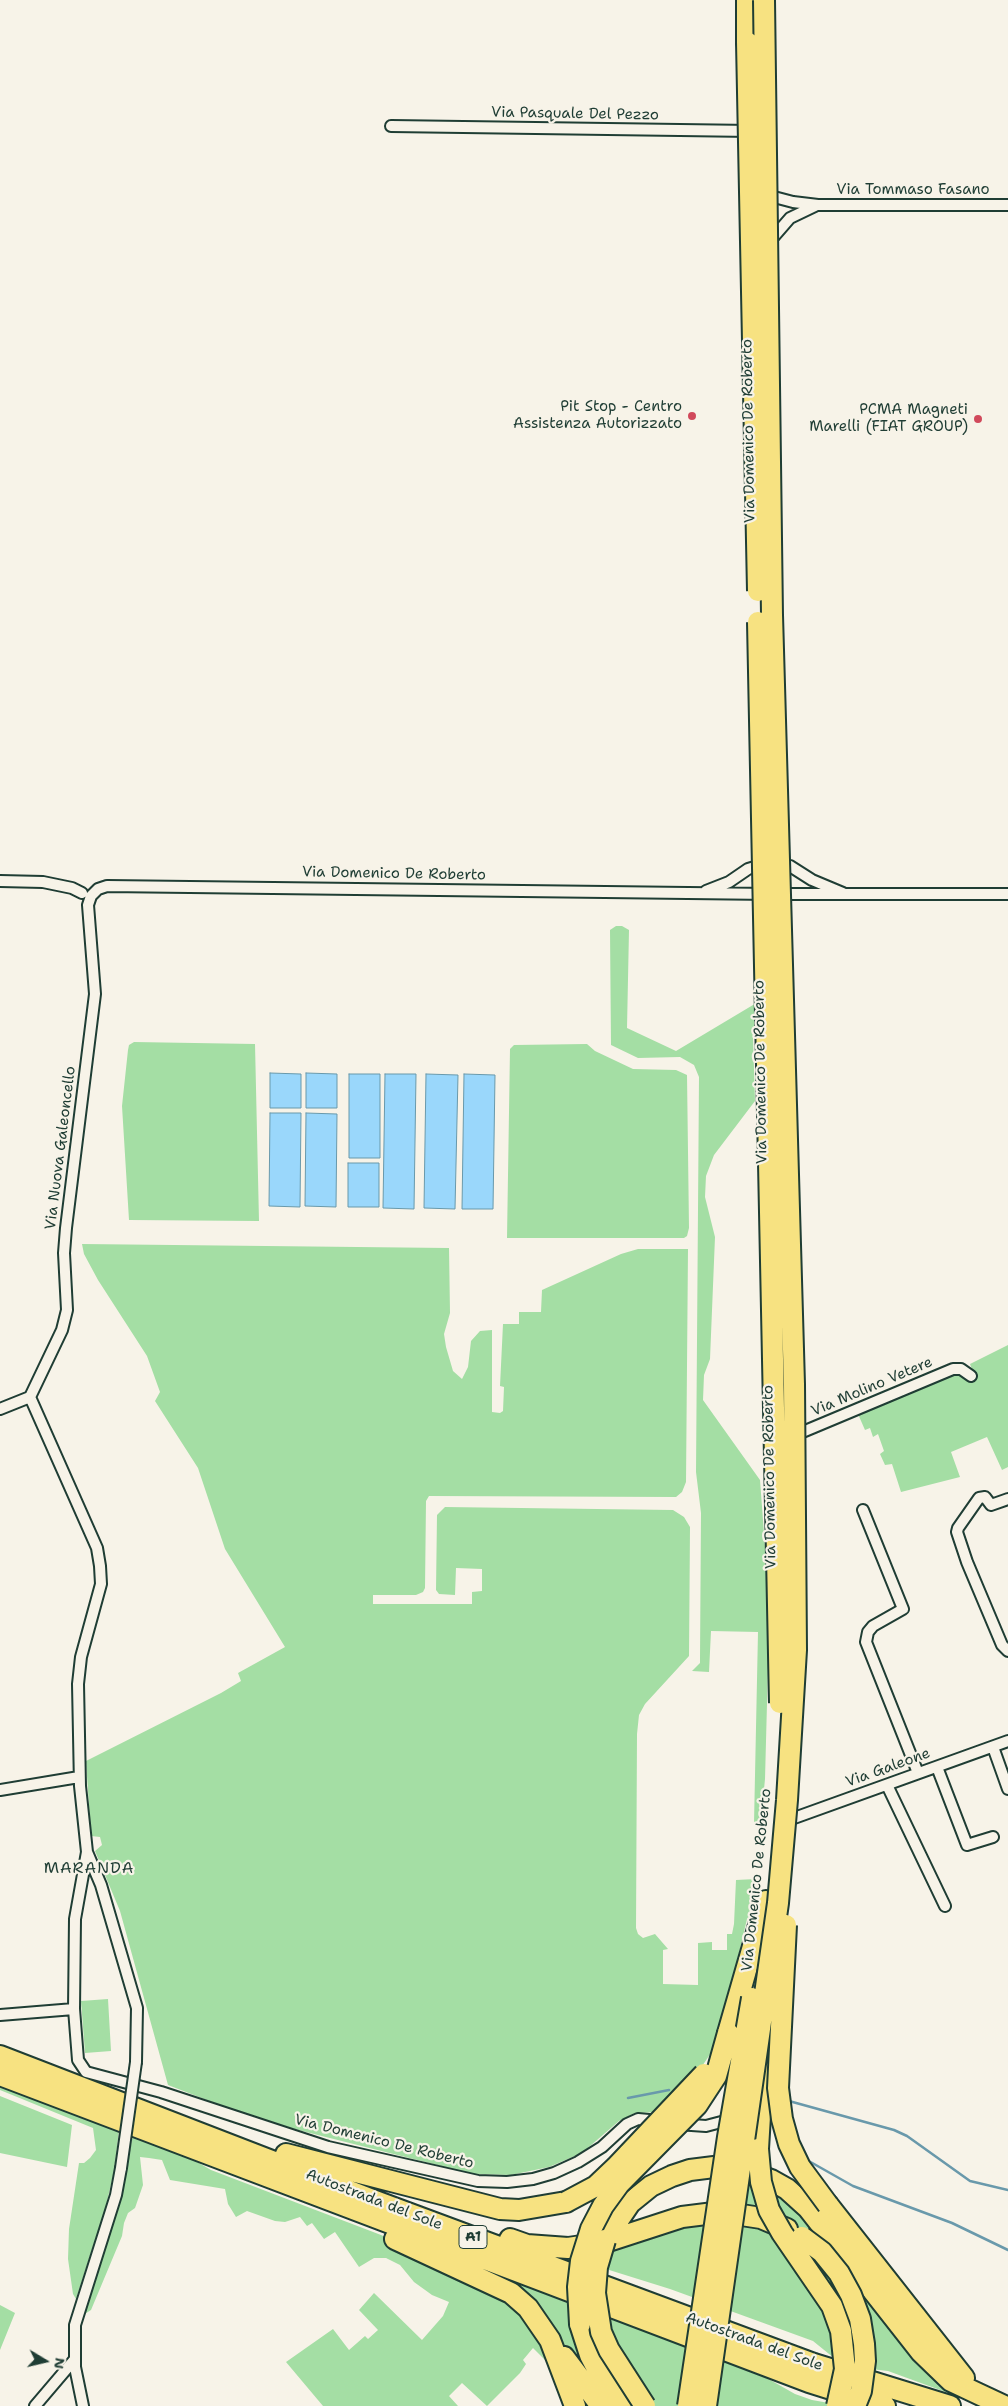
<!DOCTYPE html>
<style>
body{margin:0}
#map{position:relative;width:1008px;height:2406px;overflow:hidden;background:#f7f3e8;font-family:"Shantell Sans",sans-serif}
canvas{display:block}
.north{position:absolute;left:20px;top:2336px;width:50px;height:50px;-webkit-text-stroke:4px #f7f3e8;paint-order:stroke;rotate:99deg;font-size:14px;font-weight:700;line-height:20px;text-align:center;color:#1f3d34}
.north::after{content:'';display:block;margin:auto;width:18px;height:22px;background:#1f3d34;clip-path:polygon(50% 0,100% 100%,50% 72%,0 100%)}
</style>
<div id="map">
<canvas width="1008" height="2406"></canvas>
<div class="north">N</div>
</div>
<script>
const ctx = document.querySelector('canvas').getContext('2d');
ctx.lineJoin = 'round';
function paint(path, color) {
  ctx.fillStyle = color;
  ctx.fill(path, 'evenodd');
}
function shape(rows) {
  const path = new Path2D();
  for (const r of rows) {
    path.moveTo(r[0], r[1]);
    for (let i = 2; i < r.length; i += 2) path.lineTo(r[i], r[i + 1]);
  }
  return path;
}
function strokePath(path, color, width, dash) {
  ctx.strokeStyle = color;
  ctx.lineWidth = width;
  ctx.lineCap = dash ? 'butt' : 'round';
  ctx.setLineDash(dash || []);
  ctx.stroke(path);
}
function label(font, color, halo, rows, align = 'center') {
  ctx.font = font + ' "Shantell Sans",sans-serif';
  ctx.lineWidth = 4.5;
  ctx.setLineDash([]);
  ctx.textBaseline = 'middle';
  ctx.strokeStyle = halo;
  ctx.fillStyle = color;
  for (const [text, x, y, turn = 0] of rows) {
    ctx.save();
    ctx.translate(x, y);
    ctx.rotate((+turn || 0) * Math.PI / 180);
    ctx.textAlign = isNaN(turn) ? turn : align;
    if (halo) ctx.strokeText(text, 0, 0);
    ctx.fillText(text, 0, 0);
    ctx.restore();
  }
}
paint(shape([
 [616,926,622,926,629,930,627,1028,676,1051,758,1002,753,1038,755,1101,714,1155,706,1176,705,1197,715,1237,710,1359,704,1375,703,1400,760,1480,765,1547,771,1552,765,1779,761,1820,754,1823,758,1632,711,1631,709,1672,692,1671,700,1663,700,1658,701,1513,696,1472,699,1077,694,1065,680,1057,638,1058,611,1045,610,930],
 [134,1042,255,1044,259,1221,129,1220,122,1106,128,1050,129,1045],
 [587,1044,595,1051,633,1069,676,1070,687,1075,689,1228,687,1236,684,1238,507,1238,510,1049,514,1045],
 [82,1244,449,1248,450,1313,444,1334,446,1347,453,1371,462,1379,468,1367,471,1341,480,1331,492,1330,492,1412,500,1413,503,1411,504,1387,500,1386,503,1324,519,1324,519,1312,541,1312,542,1290,621,1254,638,1249,688,1249,686,1482,682,1492,676,1497,429,1496,426,1501,425,1588,423,1592,416,1595,373,1595,373,1604,472,1604,472,1592,482,1591,482,1569,456,1568,455,1595,439,1594,436,1590,437,1515,445,1507,673,1510,684,1517,690,1527,689,1656,645,1704,639,1715,637,1734,636,1928,638,1934,643,1938,655,1934,668,1949,663,1950,663,1984,698,1985,698,1943,712,1942,712,1950,727,1950,727,1934,732,1934,734,1924,736,1880,756,1879,752,1916,747,1919,722,2025,713,2050,694,2078,660,2112,635,2113,619,2121,582,2153,549,2167,511,2175,473,2174,298,2130,235,2111,168,2085,120,1911,95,1851,102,1845,100,1837,91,1836,86,1761,221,1693,241,1681,238,1673,285,1647,225,1549,198,1468,155,1401,160,1392,147,1356,98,1280,84,1254],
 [1008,1345,1008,1467,1002,1470,987,1437,951,1452,960,1477,901,1492,892,1464,885,1465,880,1454,884,1451,878,1434,873,1437,870,1428,865,1430,858,1414,957,1373,958,1375,964,1373,968,1380,975,1377,970,1364],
 [108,1999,111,2051,85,2053,81,2001],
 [0,2085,119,2130,114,2171,106,2206,76,2299,73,2294,68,2259,69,2229,79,2163,84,2163,90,2158,96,2150,93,2128,0,2090],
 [0,2096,72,2125,67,2167,0,2153],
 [133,2135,185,2155,211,2170,381,2235,501,2293,538,2331,550,2365,533,2348,523,2360,526,2364,520,2373,487,2406,462,2383,449,2396,458,2406,323,2406,286,2362,333,2329,349,2350,365,2336,368,2339,378,2330,359,2310,374,2293,422,2340,443,2316,449,2302,432,2295,414,2282,400,2265,386,2258,374,2258,359,2267,335,2232,324,2239,312,2223,307,2226,300,2217,285,2222,275,2221,247,2211,236,2217,228,2204,225,2189,170,2180,162,2160,149,2158,140,2157,143,2185,135,2208,128,2213,124,2223,122,2236,91,2310,83,2315,122,2187],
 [750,2178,790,2198,973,2402,888,2371,854,2367,834,2358,813,2341,670,2289,606,2269,558,2258,590,2254,637,2238,704,2222,744,2220],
 [519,2284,765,2377,795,2394,812,2400,846,2406,607,2406,513,2290],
 [0,2305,15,2313,0,2350]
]), '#a4dea4');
const water = shape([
 [270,1073,301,1074,301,1108,270,1108,270,1073],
 [306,1073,337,1074,337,1108,306,1108,306,1073],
 [349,1074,380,1074,380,1158,349,1158,349,1074],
 [385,1074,416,1074,414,1209,383,1208,385,1074],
 [426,1074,458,1075,455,1209,424,1208,426,1074],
 [464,1074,495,1075,493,1209,462,1209,464,1074],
 [270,1113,301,1113,300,1207,269,1206,270,1113],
 [306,1113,337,1114,336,1207,305,1206,306,1113],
 [348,1163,379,1163,379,1207,348,1207,348,1163]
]);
paint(water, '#9ad7fb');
strokePath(water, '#6999ab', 1);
strokePath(shape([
 [628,2098,669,2090],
 [789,2101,894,2130,907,2136,970,2181,1008,2190],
 [807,2160,853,2186,952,2223,1008,2250]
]), '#6999ab', 2.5);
const street = shape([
 [391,126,752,131],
 [766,192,774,197,793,202,818,205,1008,205],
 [770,241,790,218,815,206],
 [0,881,43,882,72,888,82,893],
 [706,891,729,882,748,869,771,862,790,866,812,880,843,893],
 [30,1397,62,1330,67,1310,64,1253,66,1228,95,994,88,905,91,896,98,889,107,886,771,894,1008,894],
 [30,1397,97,1548,100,1566,101,1584,81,1657,78,1684,80,1786,87,1852,101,1885,137,2008,136,2062],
 [0,1409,30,1397],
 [793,1436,953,1369,961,1369,971,1376],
 [1008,1499,991,1505,985,1497,979,1498,958,1528,957,1532,967,1562,1002,1645,1008,1651],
 [863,1510,903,1609,873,1626,868,1632,866,1642,918,1773],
 [993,1747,1008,1789],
 [937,1767,967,1845,993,1837],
 [887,1785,945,1906],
 [0,1790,79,1777],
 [783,1822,1008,1741],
 [87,1852,75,1919,74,2009,78,2060,86,2072,161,2092,328,2147,478,2181,507,2182,533,2179,554,2173,578,2162,602,2147,627,2124,638,2119,660,2121],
 [0,2015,74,2009],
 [677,2124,706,2126,725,2121,732,2116],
 [35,2406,75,2359],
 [83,2406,75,2367,75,2325,116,2195,121,2168]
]);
const highway = shape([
 [747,42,747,0],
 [728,2033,766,1901],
 [0,2056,378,2202,814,2364,950,2406],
 [0,2075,809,2382,885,2406],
 [758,2149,764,2049],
 [286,2154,500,2209,519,2210,566,2202],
 [828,2205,964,2378],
 [395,2239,511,2293,528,2308,550,2340,575,2406],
 [510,2239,527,2245,568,2248,602,2243,682,2217,722,2212,761,2218,787,2229],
 [605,2240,630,2203,651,2186,672,2176,690,2170,714,2167,747,2171,771,2180,787,2189,808,2208,921,2352,951,2381,1004,2406],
 [580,2324,590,2355,601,2376,623,2406],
 [564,2357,601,2406]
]);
strokePath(street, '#1f3d34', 14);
strokePath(highway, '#1f3d34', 24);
strokePath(street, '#f7f3e8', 10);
strokePath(highway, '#f7e281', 20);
const streetBridge = shape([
 [121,2168,136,2062]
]);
const highwayBridge = shape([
 [747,42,758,591],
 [758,622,780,1703],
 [786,1925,778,2088,782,2119,789,2144,800,2167,828,2205],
 [758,2149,761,2182,769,2210,782,2233,832,2306,841,2331,845,2369,837,2406],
 [566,2202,596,2186,616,2167,704,2074],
 [802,2237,822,2252,839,2273,851,2295,860,2319,864,2344,865,2361,861,2391,855,2406],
 [605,2240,597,2267,595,2293,601,2332,609,2350,645,2406],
 [580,2324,578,2287,581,2261,591,2229,603,2206,619,2184,697,2105,716,2076,728,2033],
 [688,2406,728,2137,752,1998],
 [706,2406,778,1903,787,1800,796,1650,794,1384,772,615,764,0]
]);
strokePath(streetBridge, '#1f3d34', 14, []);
strokePath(highwayBridge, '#1f3d34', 24, []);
strokePath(streetBridge, '#f7f3e8', 10);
strokePath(highwayBridge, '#f7e281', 20);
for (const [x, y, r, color] of [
 [692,416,5,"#d1495b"],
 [978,419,5,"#d1495b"]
]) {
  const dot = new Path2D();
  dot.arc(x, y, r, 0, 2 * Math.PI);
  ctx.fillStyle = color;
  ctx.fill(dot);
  strokePath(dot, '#f7f3e8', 2);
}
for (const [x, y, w] of [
 [473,2237,28]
]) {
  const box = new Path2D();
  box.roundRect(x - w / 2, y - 11.5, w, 23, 4);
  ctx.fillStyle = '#f7f3e8';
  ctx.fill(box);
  strokePath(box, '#1f3d34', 1);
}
label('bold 14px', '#1f3d34', null, [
 ["A1",473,2237]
]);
label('15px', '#1f3d34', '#f7f3e8', [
 ["Via Pasquale Del Pezzo",575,114,1],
 ["Via Tommaso Fasano",913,190],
 ["Via Domenico De Roberto",749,431,-91],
 ["Via Domenico De Roberto",394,874,1],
 ["Via Domenico De Roberto",761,1072,-91],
 ["Via Nuova Galeoncello",61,1148,-83],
 ["Via Molino Vetere",872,1387,-23],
 ["Via Domenico De Roberto",770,1477,-91],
 ["Via Galeone",888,1768,-20],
 ["Via Domenico De Roberto",757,1880,-84],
 ["Via Domenico De Roberto",384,2142,14],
 ["Autostrada del Sole",374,2200,21],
 ["Autostrada del Sole",754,2342,20]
]);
label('15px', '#1f3d34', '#f7f3e8', [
 ["Pit Stop - Centro",682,407],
 ["Assistenza Autorizzato",682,424],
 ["PCMA Magneti",968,410],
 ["Marelli (FIAT GROUP)",968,427]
], 'right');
ctx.letterSpacing = '1px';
label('16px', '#1f3d34', '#f7f3e8', [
 ["MARANDA",89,1869]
]);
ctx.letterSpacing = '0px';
</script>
